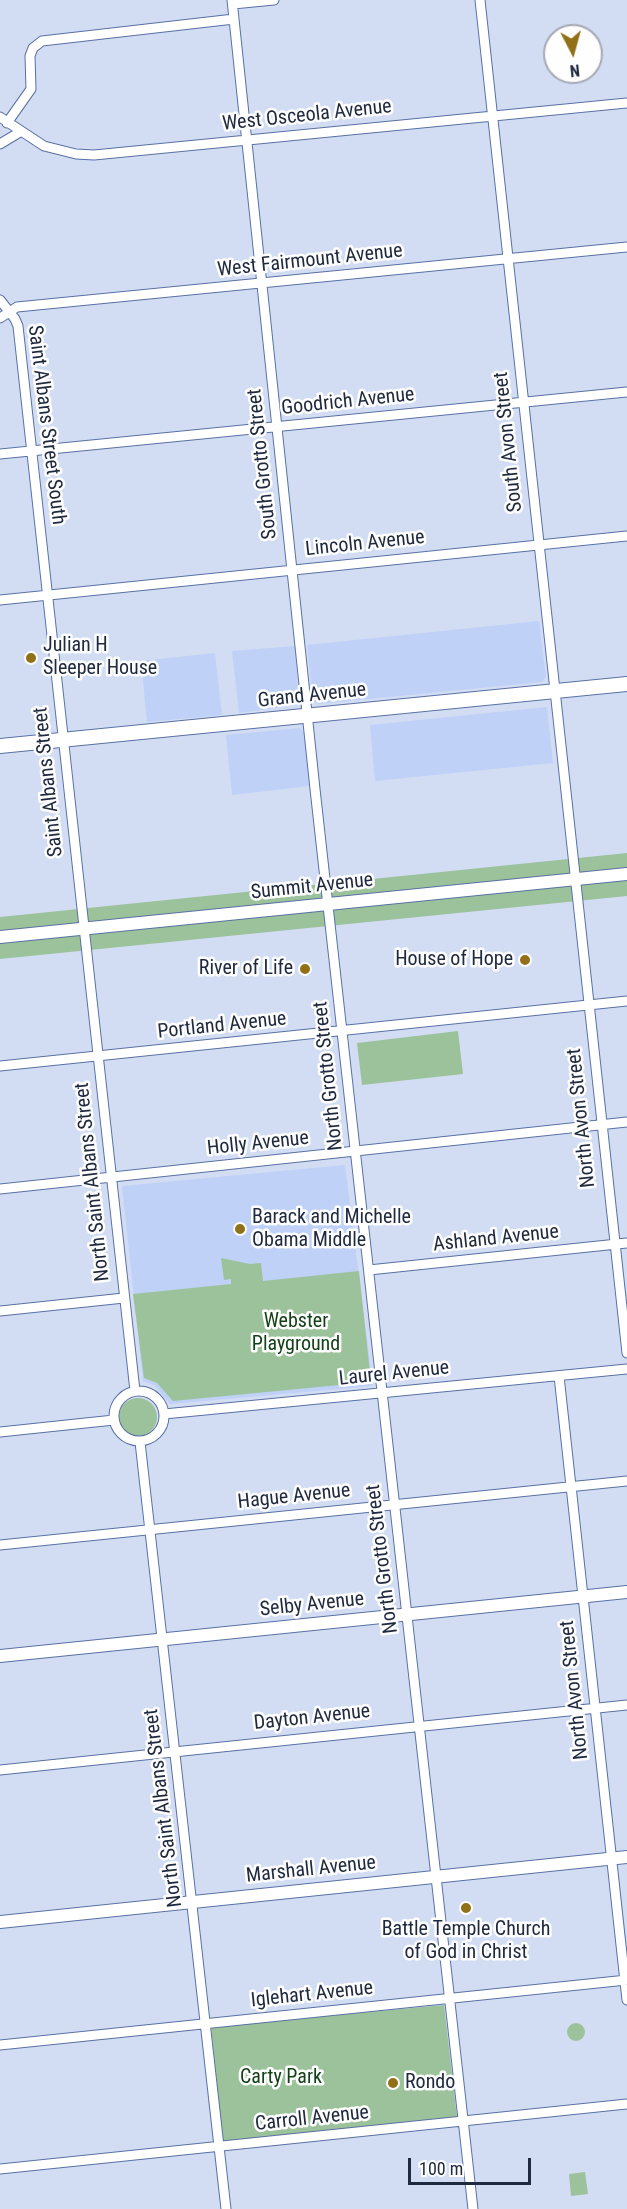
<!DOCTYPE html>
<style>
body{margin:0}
#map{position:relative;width:627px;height:2209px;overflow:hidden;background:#d2ddf4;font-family:"Roboto Condensed",sans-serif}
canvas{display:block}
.north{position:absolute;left:543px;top:24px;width:60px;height:60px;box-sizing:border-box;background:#fefefe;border:2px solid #a5a9b2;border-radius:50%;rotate:174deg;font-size:16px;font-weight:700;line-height:24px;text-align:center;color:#202a3f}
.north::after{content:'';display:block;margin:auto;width:21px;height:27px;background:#927017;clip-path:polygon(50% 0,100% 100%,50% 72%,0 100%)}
.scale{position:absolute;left:408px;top:2158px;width:123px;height:27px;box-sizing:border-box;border:3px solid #202a3f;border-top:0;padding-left:8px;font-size:18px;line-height:21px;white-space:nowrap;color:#202a3f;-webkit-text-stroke:4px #fefefe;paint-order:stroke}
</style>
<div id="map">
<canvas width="627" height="2209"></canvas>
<div class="north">N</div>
<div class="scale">100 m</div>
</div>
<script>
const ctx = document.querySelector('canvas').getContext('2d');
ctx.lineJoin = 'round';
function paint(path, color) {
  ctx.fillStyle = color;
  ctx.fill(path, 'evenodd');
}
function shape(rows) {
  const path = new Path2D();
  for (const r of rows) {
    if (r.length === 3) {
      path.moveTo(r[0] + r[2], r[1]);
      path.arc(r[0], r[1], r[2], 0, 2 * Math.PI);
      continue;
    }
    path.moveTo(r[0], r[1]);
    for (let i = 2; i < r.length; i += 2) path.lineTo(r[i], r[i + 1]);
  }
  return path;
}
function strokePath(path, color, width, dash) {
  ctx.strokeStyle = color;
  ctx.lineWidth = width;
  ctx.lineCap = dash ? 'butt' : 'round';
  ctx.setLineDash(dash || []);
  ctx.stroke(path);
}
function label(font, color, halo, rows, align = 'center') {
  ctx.font = font + ' "Roboto Condensed",sans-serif';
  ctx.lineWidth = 5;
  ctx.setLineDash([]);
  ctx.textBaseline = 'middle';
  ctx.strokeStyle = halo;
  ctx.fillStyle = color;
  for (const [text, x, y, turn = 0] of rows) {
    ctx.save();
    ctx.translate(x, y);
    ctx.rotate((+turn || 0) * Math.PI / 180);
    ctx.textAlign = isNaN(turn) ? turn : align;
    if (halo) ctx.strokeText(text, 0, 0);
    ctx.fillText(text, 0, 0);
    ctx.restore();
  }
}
paint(shape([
 [539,621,546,677,542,682,318,704,313,701,307,645],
 [295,646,299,705,239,713,232,651],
 [215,653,222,715,147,722,141,661],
 [547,707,553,763,375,781,370,725],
 [300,728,305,734,310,786,232,795,226,735],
 [345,1165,373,1386,170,1404,154,1385,143,1381,122,1186]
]), '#bfd1f7');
paint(shape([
 [627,853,627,896,0,959,0,917],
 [458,1031,463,1074,362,1085,357,1043],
 [221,1258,250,1264,261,1263,263,1281,359,1271,371,1382,173,1401,157,1383,144,1378,133,1294,231,1284,231,1279,224,1280],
 [138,1417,19],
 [444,2005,457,2117,223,2142,211,2027],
 [576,2032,9],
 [585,2172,588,2194,571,2196,569,2174]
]), '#9cc29c');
const minor = shape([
 [232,0,315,789,473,2209],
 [480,0,627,1353],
 [233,4,274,0],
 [0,117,44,146,76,154,94,155,627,103],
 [7,123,31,89,30,56,33,48,42,41,234,19],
 [0,144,20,132],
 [0,300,15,319,18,326,135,1391],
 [0,318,17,307,627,247],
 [0,454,627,392],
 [0,600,627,536],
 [0,1066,627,1001],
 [0,1189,627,1122],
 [369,1270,627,1243],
 [0,1311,124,1298],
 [559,1376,627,2000],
 [139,1416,25],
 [164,1414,627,1369],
 [0,1432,114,1420],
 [140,1442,226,2209],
 [0,1545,627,1481],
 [0,1770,627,1705],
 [0,2045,627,1980],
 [0,2169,627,2104]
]);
const tertiary = shape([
 [0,937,627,874],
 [0,1656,627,1592],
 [0,1922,627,1857]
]);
const secondary = shape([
 [0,746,627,684]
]);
strokePath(minor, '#5970a3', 11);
strokePath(tertiary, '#5970a3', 14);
strokePath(secondary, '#5970a3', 16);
strokePath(minor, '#fff', 9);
strokePath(tertiary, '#fff', 12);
strokePath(secondary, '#fff', 14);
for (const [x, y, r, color] of [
 [31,658,6,"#927017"],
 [525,960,6,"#927017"],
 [305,969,6,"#927017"],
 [240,1229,6,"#927017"],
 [466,1908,6,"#927017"],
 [393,2083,6,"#927017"]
]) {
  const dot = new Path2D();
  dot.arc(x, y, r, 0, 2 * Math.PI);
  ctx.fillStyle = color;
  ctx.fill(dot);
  strokePath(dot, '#fefefe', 2);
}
label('20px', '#202a3f', '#fefefe', [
 ["West Osceola Avenue",307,116,-6],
 ["West Fairmount Avenue",310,261,-6],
 ["Goodrich Avenue",348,402,-6],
 ["Saint Albans Street South",46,425,83],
 ["South Avon Street",509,442,-96],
 ["South Grotto Street",263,464,-96],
 ["Lincoln Avenue",365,544,-6],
 ["Grand Avenue",312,696,-6],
 ["Saint Albans Street",49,782,-96],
 ["Summit Avenue",312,887,-6],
 ["Portland Avenue",222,1026,-6],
 ["North Grotto Street",329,1076,-96],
 ["North Avon Street",582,1118,-96],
 ["Holly Avenue",258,1144,-6],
 ["North Saint Albans Street",93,1182,-96],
 ["Ashland Avenue",496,1239,-6],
 ["Laurel Avenue",394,1374,-6],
 ["Hague Avenue",294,1497,-6],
 ["North Grotto Street",383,1559,-97],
 ["Selby Avenue",312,1605,-6],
 ["North Avon Street",575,1690,-96],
 ["Dayton Avenue",312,1718,-6],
 ["North Saint Albans Street",164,1808,-97],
 ["Marshall Avenue",311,1870,-6],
 ["Iglehart Avenue",312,1995,-6],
 ["Carroll Avenue",312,2119,-6]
]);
label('20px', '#202a3f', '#fefefe', [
 ["Julian H",43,646],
 ["Sleeper House",43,669],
 ["House of Hope",513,960,"right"],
 ["River of Life",293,969,"right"],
 ["Barack and Michelle",252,1218],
 ["Obama Middle",252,1241],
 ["Battle Temple Church",466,1930,"center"],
 ["of God in Christ",466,1953,"center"],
 ["Rondo",405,2083]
], 'left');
label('20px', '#134219', '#fefefe', [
 ["Webster",296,1322],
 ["Playground",296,1345],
 ["Carty Park",281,2078]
]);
</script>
